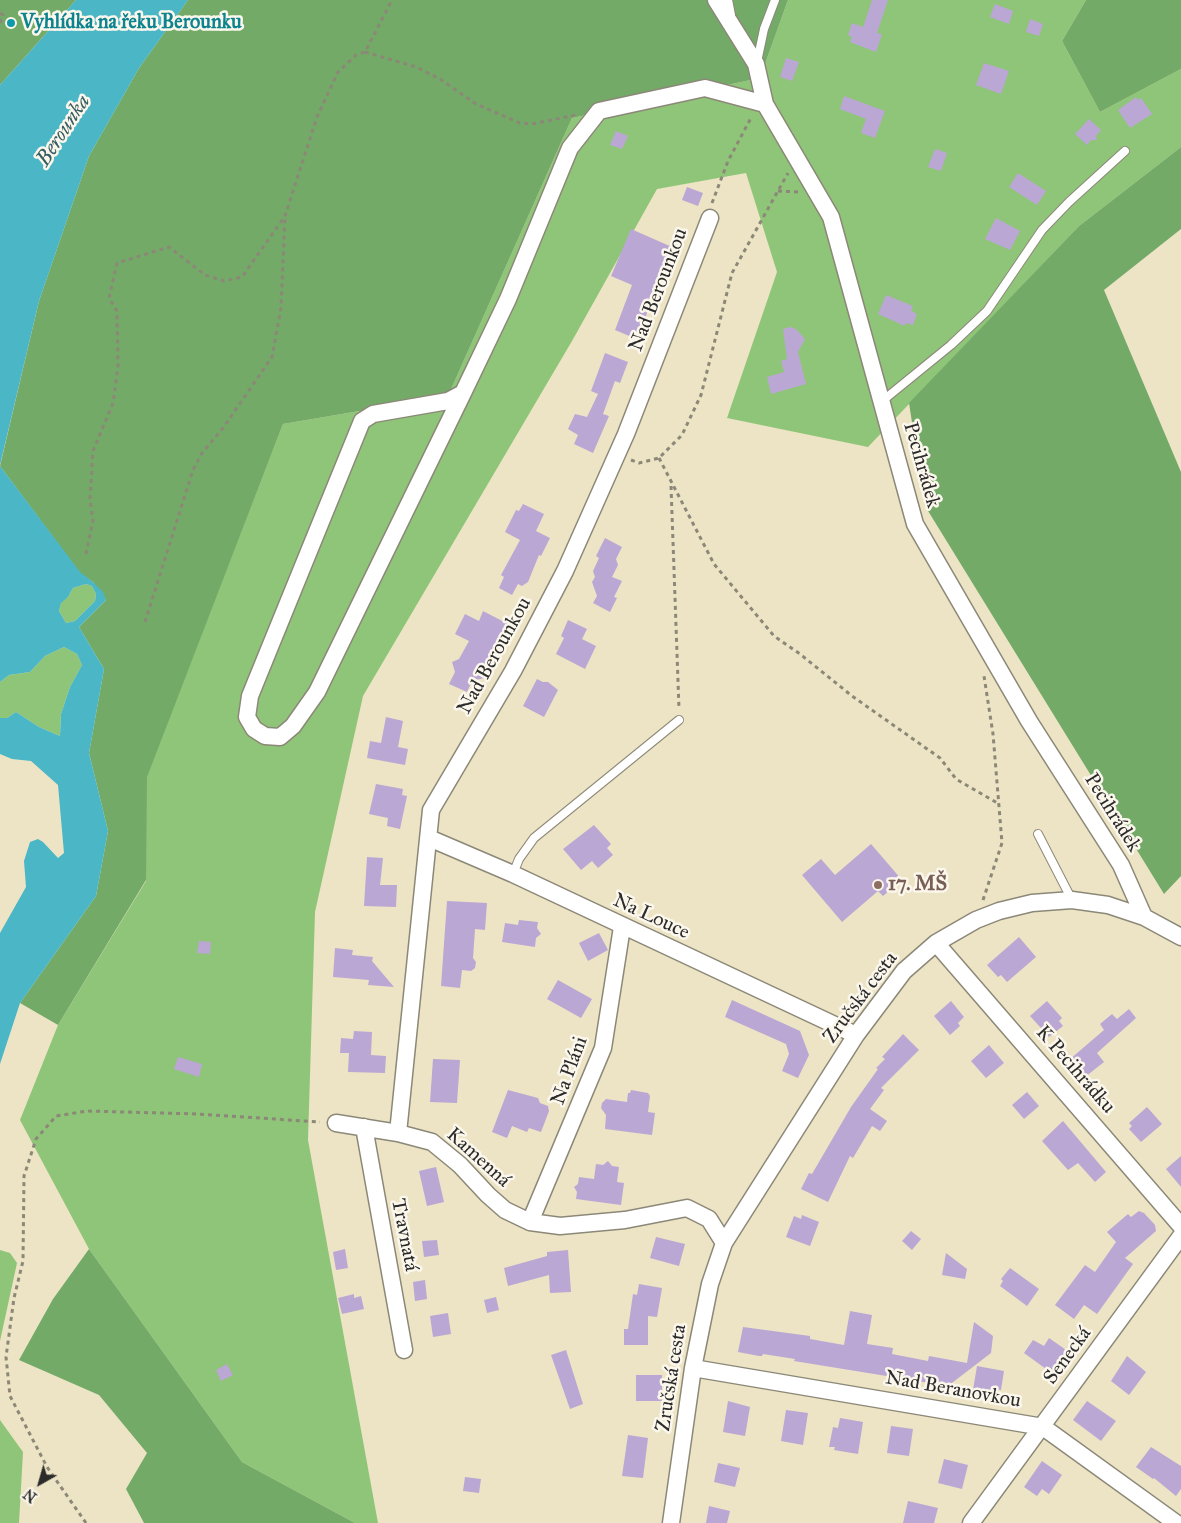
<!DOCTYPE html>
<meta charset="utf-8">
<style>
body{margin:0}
#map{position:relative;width:1181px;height:1523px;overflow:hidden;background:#ede4c5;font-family:"IM FELL Great Primer",serif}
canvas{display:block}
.north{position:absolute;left:15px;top:1458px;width:50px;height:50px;-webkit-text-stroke:4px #fbf7ec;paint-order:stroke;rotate:218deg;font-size:14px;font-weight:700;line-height:20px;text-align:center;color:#2b2b2b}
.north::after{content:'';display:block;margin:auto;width:18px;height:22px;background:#2b2b2b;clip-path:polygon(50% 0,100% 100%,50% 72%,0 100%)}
</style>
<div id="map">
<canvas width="1181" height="1523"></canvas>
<div class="north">N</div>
</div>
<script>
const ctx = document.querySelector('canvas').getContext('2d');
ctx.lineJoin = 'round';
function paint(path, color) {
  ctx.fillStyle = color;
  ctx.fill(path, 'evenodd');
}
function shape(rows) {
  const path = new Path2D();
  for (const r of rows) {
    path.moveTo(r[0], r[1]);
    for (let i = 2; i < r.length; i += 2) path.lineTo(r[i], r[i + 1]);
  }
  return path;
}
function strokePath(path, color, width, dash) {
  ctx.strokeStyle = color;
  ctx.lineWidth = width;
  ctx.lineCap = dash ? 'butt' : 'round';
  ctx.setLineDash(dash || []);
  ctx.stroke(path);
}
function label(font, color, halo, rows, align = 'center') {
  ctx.font = font + ' "IM FELL Great Primer",serif';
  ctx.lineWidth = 5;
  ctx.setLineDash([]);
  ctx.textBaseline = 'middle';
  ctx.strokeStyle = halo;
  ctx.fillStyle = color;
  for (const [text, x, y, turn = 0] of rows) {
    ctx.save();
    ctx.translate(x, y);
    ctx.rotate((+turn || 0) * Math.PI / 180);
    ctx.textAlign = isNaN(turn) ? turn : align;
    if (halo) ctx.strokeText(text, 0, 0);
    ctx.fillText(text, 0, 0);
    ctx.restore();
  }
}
paint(shape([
 [788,0,1086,0,1062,41,1100,112,1181,69,1181,147,1079,226,868,447,727,418,777,272,746,173,657,189,572,341,363,696,315,912,308,1140,378,1523,355,1523,242,1462,89,1249,20,1120,58,1025,146,881,146,777,283,424,448,396,572,118,760,78],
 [86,584,92,586,96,594,95,601,75,621,66,623,59,611,61,602,68,597,73,588],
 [64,647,77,654,82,665,70,687,61,714,60,736,39,727,16,712,7,718,0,718,0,682,9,675,30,672,45,656],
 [0,1250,10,1253,17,1263,0,1341],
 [0,1420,23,1452,19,1523,0,1523]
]), '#8fc578');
paint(shape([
 [0,0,76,0,0,85],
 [188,0,788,0,760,78,572,118,448,396,283,424,147,777,146,880,58,1025,20,1003,96,896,108,831,89,753,104,669,79,627,106,600,93,582,80,573,0,466,39,301,89,156,139,68],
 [1086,0,1181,0,1181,69,1100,112,1062,41],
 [1181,147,1181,229,1104,290,1181,472,1181,876,1164,894,925,506,909,403,1079,226],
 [89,1249,242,1462,355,1523,144,1523,126,1489,147,1453,99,1395,19,1360,53,1299]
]), '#73aa68');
paint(shape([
 [76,0,188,0,139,68,89,156,39,301,0,465,0,85],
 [0,466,80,572,93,582,103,592,106,600,79,627,104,669,89,753,108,831,96,896,20,1003,0,1064,0,933,26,887,24,861,30,842,38,839,43,842,58,858,64,853,58,785,31,761,12,759,0,754,0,718,7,718,16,712,39,727,60,736,61,714,70,687,82,665,77,654,64,647,45,656,30,672,9,675,0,682],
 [86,584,92,586,96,594,95,601,75,621,66,623,59,611,61,603,68,597,73,588]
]), '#4ab6c6');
paint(shape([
 [872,0,888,0,877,33,882,34,876,52,850,42,852,37,848,35,852,23,863,27],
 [995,4,1013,11,1009,24,990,17],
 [1030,19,1043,24,1039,36,1026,32],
 [786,58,799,62,792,81,780,77],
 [984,63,1009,71,1001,94,976,85],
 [844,96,885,111,875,138,861,133,866,119,840,109],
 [1136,97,1138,100,1141,98,1152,114,1130,128,1118,110],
 [1089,119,1101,130,1096,136,1097,140,1091,140,1087,145,1075,134],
 [616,131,628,136,622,149,610,145],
 [935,149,947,153,941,171,928,167],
 [1018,173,1046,191,1037,205,1009,187],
 [687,187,703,193,698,206,682,200],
 [996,218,1020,231,1010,250,985,239],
 [631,229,672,247,644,310,647,311,645,325,640,331,637,330,634,338,615,330,632,285,611,276],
 [886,295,913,306,911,311,917,314,913,325,906,323,905,326,878,314],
 [790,327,796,329,805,339,798,352,806,384,771,394,767,377,784,372,781,361,787,359,783,329],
 [605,353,628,362,620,383,615,381,603,414,609,416,593,453,574,444,578,435,568,429,575,414,587,417,598,394,591,391],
 [523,504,544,514,536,531,550,538,541,556,539,555,528,582,522,586,518,584,512,595,499,588,504,577,501,575,520,540,505,532,516,510,519,511],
 [605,538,622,547,616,559,618,565,612,577,622,581,614,597,617,598,610,612,593,603,597,596,592,582,595,577,593,571,599,558,596,556],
 [483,611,508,624,481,671,484,678,472,681,467,692,449,684,455,672,452,662,459,659,469,641,455,634,465,614,479,621],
 [568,620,587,629,582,639,596,646,585,669,556,654,564,638,561,636],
 [537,679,543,682,548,682,558,690,544,717,523,706],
 [386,717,403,721,398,747,408,749,405,765,367,758,370,741,381,743],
 [376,784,403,789,402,795,407,796,400,829,387,826,388,818,369,814],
 [594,825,611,844,607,848,613,855,598,868,592,861,581,870,563,849],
 [871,844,902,880,883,896,878,891,842,922,802,875,821,859,835,875],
 [367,857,383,858,380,885,397,885,396,907,364,906],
 [447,901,487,903,485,930,475,929,473,958,476,962,475,968,471,971,462,970,460,988,441,986],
 [519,920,538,922,537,928,541,934,536,938,535,947,502,942,505,923,518,925],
 [599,933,608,950,588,961,579,943],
 [1019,937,1036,957,1007,982,1001,975,998,977,987,965],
 [199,941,211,942,210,954,197,953],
 [335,948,353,950,352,955,373,957,372,961,394,987,368,985,369,980,333,977],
 [558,980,592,999,581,1018,547,999],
 [732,1000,800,1031,809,1055,798,1078,782,1071,789,1054,786,1044,725,1017],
 [951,1001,964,1017,958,1023,960,1026,950,1035,934,1016],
 [1047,1001,1062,1018,1059,1021,1063,1026,1049,1037,1030,1016],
 [1129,1009,1136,1018,1097,1053,1104,1062,1085,1077,1069,1060,1104,1030,1100,1024,1112,1014,1117,1019],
 [354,1031,372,1032,371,1055,386,1056,385,1073,348,1072,349,1053,340,1053,341,1038,353,1039],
 [903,1034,919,1050,881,1088,884,1090,870,1109,887,1121,880,1131,872,1126,853,1158,850,1156,828,1202,801,1189,809,1173,812,1174,851,1107,878,1069,876,1068,885,1059,882,1057],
 [989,1045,1004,1063,986,1078,971,1061],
 [178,1057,202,1064,199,1077,174,1069],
 [433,1059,460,1060,457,1103,430,1102],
 [508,1090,538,1098,540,1103,548,1106,549,1111,541,1132,529,1128,527,1132,512,1126,507,1138,492,1132],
 [631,1090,648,1093,650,1096,648,1112,655,1113,652,1135,605,1129,606,1115,601,1108,602,1103,606,1099,627,1102,628,1093,630,1093],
 [1027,1092,1039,1106,1024,1119,1012,1105],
 [1147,1107,1162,1124,1141,1142,1129,1129,1132,1126,1129,1123],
 [1063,1121,1106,1172,1095,1182,1078,1163,1068,1170,1042,1141],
 [1181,1156,1181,1187,1166,1169],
 [608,1161,612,1166,619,1167,617,1182,624,1183,621,1205,576,1199,577,1192,574,1187,578,1184,579,1177,594,1179,596,1164,603,1165],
 [436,1167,444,1202,427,1206,419,1171],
 [1139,1211,1144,1213,1155,1225,1156,1231,1125,1258,1133,1264,1097,1314,1084,1305,1074,1319,1055,1305,1085,1265,1095,1272,1116,1242,1107,1232,1128,1214,1131,1217],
 [802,1215,819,1222,810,1246,786,1237,794,1216,801,1219],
 [911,1231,921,1239,912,1250,902,1241],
 [656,1237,685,1244,679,1266,650,1258],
 [437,1240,439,1255,424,1257,422,1241],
 [345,1249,348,1268,336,1270,333,1252],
 [568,1250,571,1292,550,1293,549,1275,508,1286,504,1268,547,1256,547,1252],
 [946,1253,967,1269,965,1279,942,1275],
 [1010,1268,1039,1289,1027,1306,1000,1286,1003,1281,1001,1279],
 [425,1280,427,1299,415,1301,413,1282],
 [639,1284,662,1288,657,1317,648,1316,648,1345,624,1345,624,1329,628,1329,633,1294,637,1295],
 [354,1294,354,1298,361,1296,364,1309,342,1314,338,1298],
 [496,1297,499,1310,487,1313,484,1300],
 [850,1311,872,1315,867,1344,893,1348,892,1354,928,1361,929,1356,967,1363,974,1322,993,1336,991,1353,948,1386,794,1361,795,1359,763,1354,762,1356,759,1356,738,1352,743,1327,810,1336,810,1339,844,1345],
 [448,1313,451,1334,433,1337,430,1316],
 [1049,1338,1069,1352,1053,1374,1024,1353,1033,1340,1044,1346],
 [566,1350,583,1404,570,1409,551,1355],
 [1127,1356,1146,1372,1129,1395,1111,1381],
 [227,1364,233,1375,221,1381,216,1370],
 [977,1366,1004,1371,1001,1390,992,1389,993,1394,973,1390],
 [636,1375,662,1375,662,1401,636,1401],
 [728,1401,750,1407,745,1436,723,1432],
 [1087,1401,1116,1421,1101,1441,1073,1420],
 [786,1410,808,1413,803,1445,781,1441],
 [840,1418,863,1422,858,1454,834,1450,835,1447,829,1447,833,1427,838,1428],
 [891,1426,913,1429,909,1456,887,1453],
 [628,1435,648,1438,643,1478,622,1476],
 [1151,1447,1181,1466,1181,1489,1176,1496,1154,1478,1153,1479,1136,1467],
 [944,1459,968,1465,962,1489,938,1483],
 [1042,1461,1062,1475,1049,1494,1042,1489,1037,1496,1024,1487],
 [718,1463,740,1468,735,1487,714,1482],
 [465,1477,481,1479,479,1493,463,1491],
 [908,1501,938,1508,934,1523,903,1523],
 [709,1506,730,1511,727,1523,706,1523]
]), '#bba7d4');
const lane = shape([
 [728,0,731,15],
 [757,62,764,29,775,0],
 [881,402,951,345,987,311,1042,230,1069,202,1125,151],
 [1038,834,1072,900],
 [513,874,519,859,534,838,679,720]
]);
const street = shape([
 [716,0,756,64,765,104,831,217,915,524,1029,721,1121,865,1144,917],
 [463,393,448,401,373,414,362,421,250,696,247,717,254,729,265,736,280,737,293,726,317,692,463,393,508,299,570,148,599,111,705,88,765,104],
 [429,838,513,874,856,1035],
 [936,943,1181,1226],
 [336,1123,398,1133,432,1142,460,1165,488,1195,505,1210,530,1222,560,1226,625,1220,687,1208,709,1219,724,1243],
 [364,1127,404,1350],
 [398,1133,431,810,513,671,565,571,626,434,710,218],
 [530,1222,603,1048,622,927],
 [693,1368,1043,1427,1176,1523],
 [671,1523,693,1368,710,1284,724,1243,856,1035,904,971,936,943,976,920,999,911,1032,903,1072,900,1108,905,1144,917,1181,937],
 [971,1523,1181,1236]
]);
strokePath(lane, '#8c8878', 10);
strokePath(street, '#8c8878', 19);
strokePath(shape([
 [0,13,3,15,0,23],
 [365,52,416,67,440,79,476,104,520,123,532,124,576,115],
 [778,191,799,192],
 [712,203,728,161,752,116],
 [659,458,714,564,774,636,800,654,852,696,940,758,956,779,999,804],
 [631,460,639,463,659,458,682,435,701,395,732,273,788,173],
 [671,486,679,709],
 [86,554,93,521,90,499,93,451,113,403,118,367,117,311,109,298,117,263,169,247,205,275,224,281,242,277,285,216,317,117,338,72,356,55,365,52,392,0],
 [145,622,193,470,202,453,223,428,272,357,281,308,285,218],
 [983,900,1002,843,993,734,984,676],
 [86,1523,47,1467,10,1396,6,1357,14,1298,23,1261,24,1176,36,1139,56,1116,87,1111,198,1114,320,1122]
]), '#8c8878', 3, [4, 4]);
strokePath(lane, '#fff', 8);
strokePath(street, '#fff', 16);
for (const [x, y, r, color] of [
 [11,23,5,"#0f9aa8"],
 [878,885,5,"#8d6e63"]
]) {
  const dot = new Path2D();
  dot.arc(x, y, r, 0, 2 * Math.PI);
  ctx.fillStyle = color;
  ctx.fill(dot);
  strokePath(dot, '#fbf7ec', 2);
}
label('bold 20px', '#0d838f', '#fbf7ec', [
 ["Vyhlídka na řeku Berounku",21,23]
], 'left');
label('20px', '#2b2b2b', '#fbf7ec', [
 ["Nad Berounkou",659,290,-69],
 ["Pecihrádek",921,465,74],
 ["Nad Berounkou",495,656,-61],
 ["Pecihrádek",1112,813,58],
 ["Na Louce",651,917,25],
 ["Zručská cesta",861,998,-53],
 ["K Pecihrádku",1075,1070,49],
 ["Na Pláni",570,1071,-70],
 ["Kamenná",478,1158,42],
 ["Travnatá",404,1235,79],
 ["Senecká",1068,1356,-54],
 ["Zručská cesta",672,1378,-81],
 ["Nad Beranovkou",953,1390,10]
]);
label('bold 20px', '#785e54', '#fbf7ec', [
 ["17. MŠ",888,885]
], 'left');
label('italic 21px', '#365c61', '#fbf7ec', [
 ["Berounka",64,131,-57]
]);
</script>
